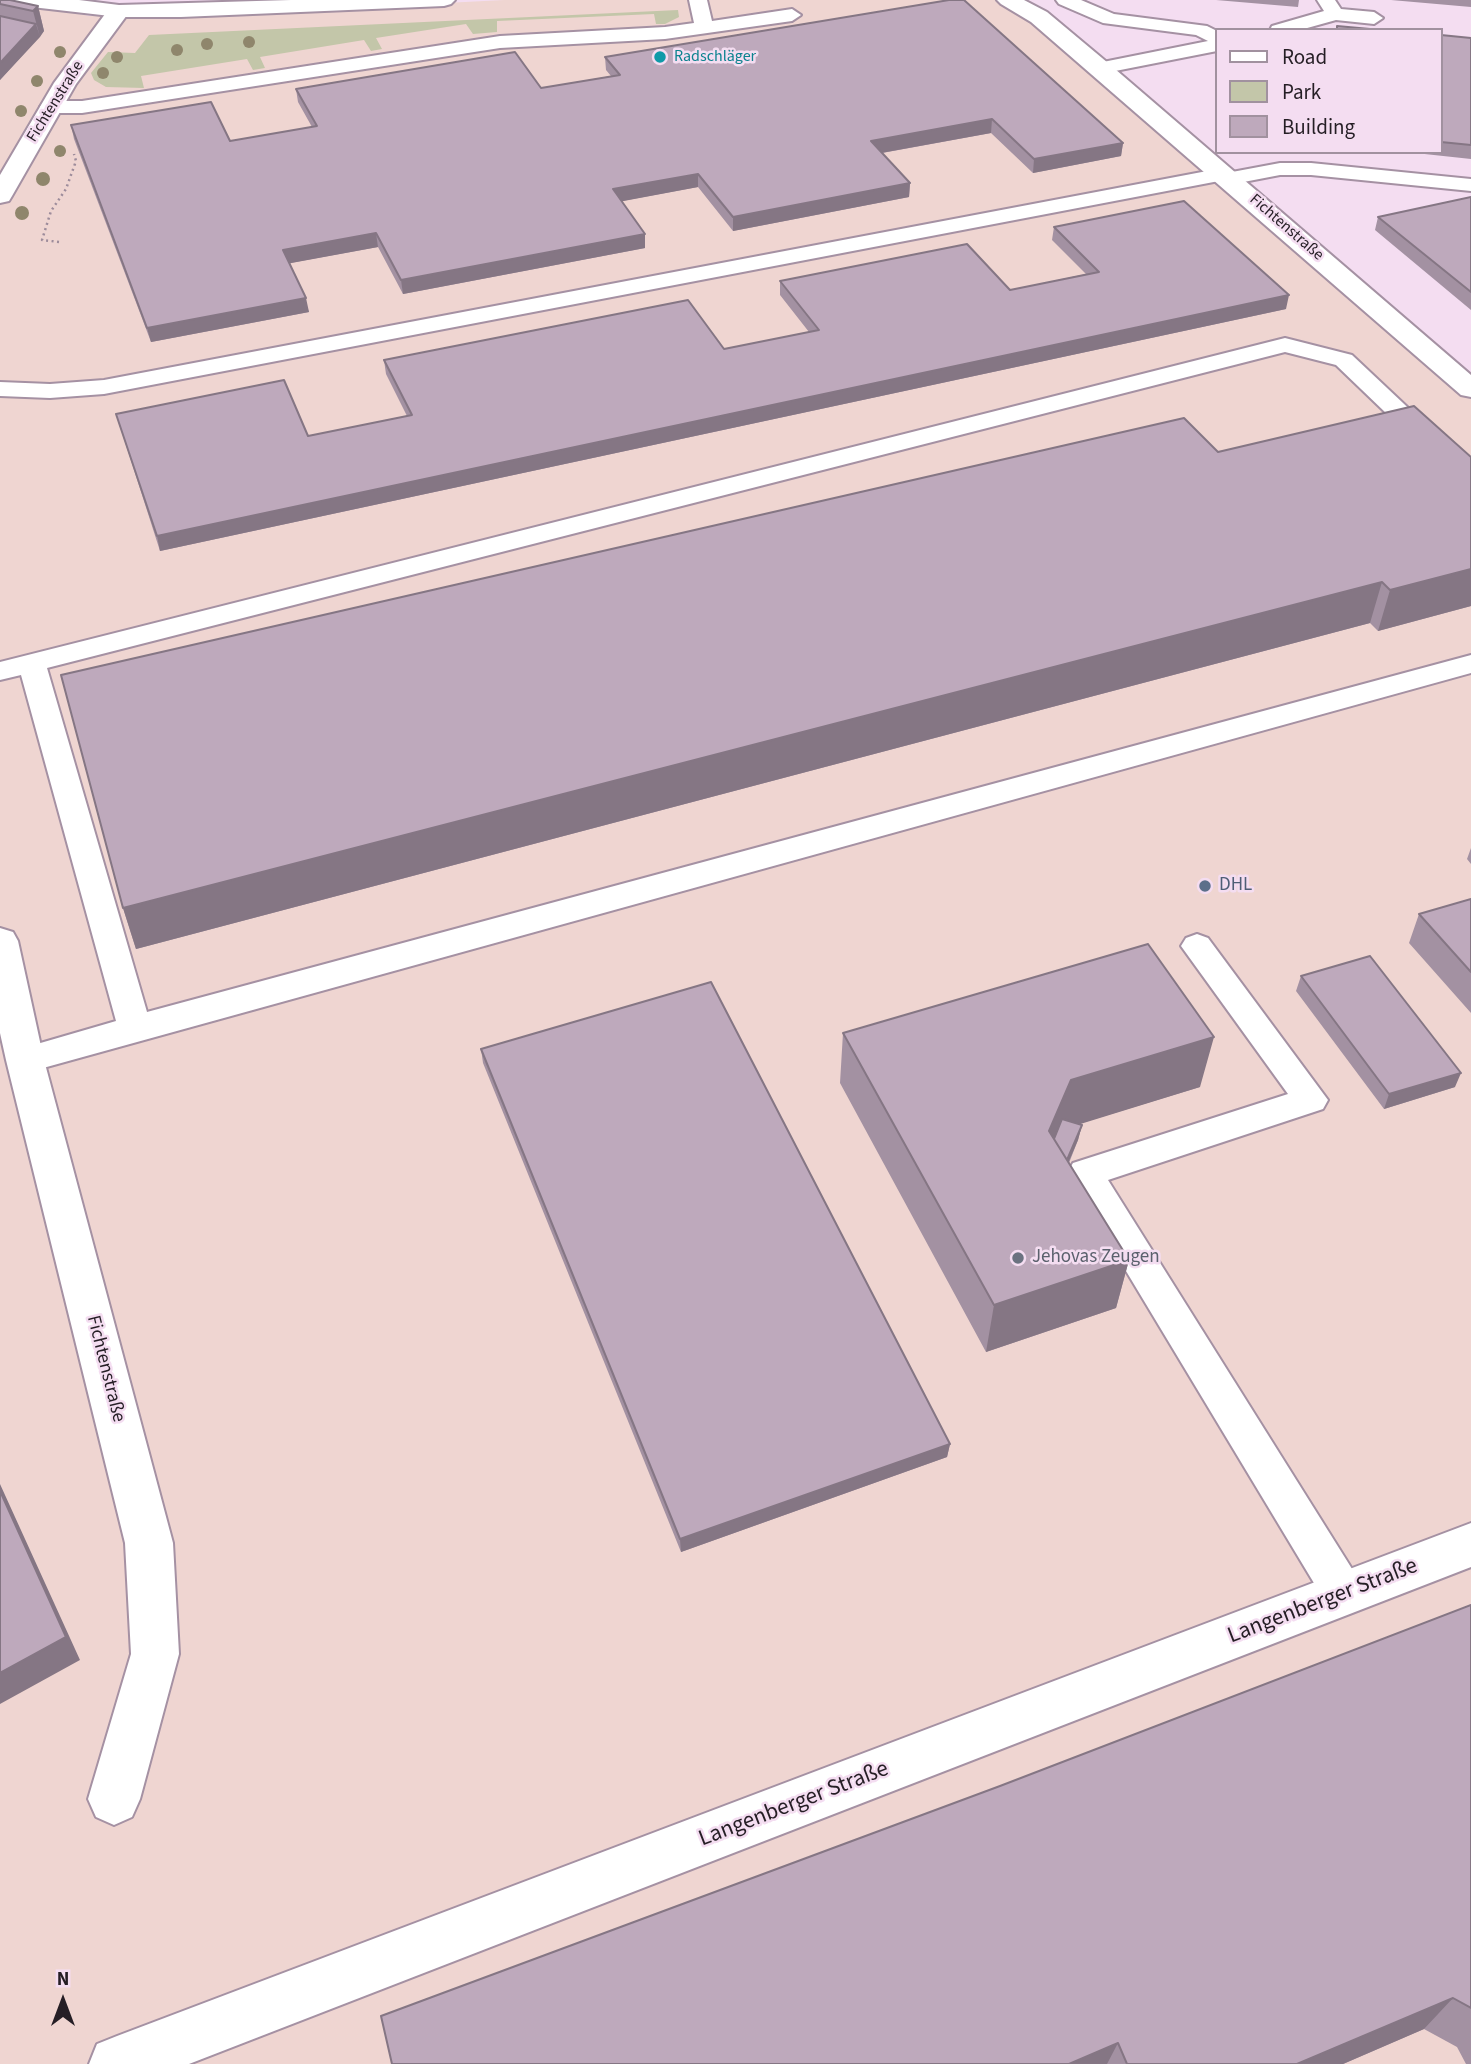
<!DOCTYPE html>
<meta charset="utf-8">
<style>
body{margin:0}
#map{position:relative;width:1471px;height:2064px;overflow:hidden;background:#f4ddf1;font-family:"Source Sans 3",sans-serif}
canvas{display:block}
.legend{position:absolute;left:1215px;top:28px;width:228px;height:126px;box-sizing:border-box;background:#f4ddf1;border:2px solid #a1919f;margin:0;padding:9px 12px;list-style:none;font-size:21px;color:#251e25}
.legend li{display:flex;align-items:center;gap:14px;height:35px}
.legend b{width:35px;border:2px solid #a1919f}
.north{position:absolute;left:28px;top:1966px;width:70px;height:70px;-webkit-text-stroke:5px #f4ddf1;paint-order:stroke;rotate:0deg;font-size:19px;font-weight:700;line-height:28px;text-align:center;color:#251e25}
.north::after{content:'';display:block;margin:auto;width:24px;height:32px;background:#251e25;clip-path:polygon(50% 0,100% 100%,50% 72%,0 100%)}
</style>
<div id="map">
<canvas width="1471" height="2064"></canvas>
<ul class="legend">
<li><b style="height:9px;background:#fff"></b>Road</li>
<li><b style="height:19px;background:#c3c6a9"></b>Park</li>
<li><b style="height:19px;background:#bea9bc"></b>Building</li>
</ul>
<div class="north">N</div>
</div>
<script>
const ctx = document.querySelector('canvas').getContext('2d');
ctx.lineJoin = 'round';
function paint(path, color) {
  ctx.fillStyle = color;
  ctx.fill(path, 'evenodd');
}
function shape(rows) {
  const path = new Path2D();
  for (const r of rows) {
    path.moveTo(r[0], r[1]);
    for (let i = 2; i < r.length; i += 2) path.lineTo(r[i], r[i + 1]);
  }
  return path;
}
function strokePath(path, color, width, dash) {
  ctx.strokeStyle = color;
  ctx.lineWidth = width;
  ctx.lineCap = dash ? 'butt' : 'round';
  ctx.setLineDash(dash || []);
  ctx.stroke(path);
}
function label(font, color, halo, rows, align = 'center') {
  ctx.font = font + ' "Source Sans 3",sans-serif';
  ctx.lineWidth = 5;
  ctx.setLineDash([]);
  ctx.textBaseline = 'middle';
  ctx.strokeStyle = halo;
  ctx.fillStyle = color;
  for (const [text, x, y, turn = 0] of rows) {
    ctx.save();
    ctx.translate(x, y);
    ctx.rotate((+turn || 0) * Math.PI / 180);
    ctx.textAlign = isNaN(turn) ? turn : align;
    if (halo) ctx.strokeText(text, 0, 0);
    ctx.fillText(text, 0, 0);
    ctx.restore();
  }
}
paint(shape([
 [0,0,90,16,308,10,504,0,995,0,1025,13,1471,397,1471,2064,0,2064]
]), '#efd5d1');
paint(shape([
 [678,10,679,17,665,24,656,24,654,14,497,21,497,32,473,34,466,24,376,38,382,49,371,51,364,40,260,57,265,68,253,70,247,59,141,76,144,88,106,87,94,80,91,73,108,52,135,53,149,35]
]), '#c3c6a9');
const service = shape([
 [689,0,707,0,712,21,792,9,801,15,792,21,665,39,500,48,82,113,50,113,43,111,40,107,43,103,50,101,82,101,500,36,665,27,694,23,689,0],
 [1056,0,1081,0,1114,14,1207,26,1217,31,1217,51,1100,74,1093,72,1090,68,1093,64,1208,41,1196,35,1103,23,1059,4,1056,0],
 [1317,0,1335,0,1341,9,1374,12,1383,18,1374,24,1336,20,1300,30,1270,30,1272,26,1324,11,1317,0],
 [1280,163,1311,163,1471,179,1471,191,1311,175,1280,175,1228,185,1219,181,104,394,50,398,0,396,0,382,50,384,104,380,1223,168,1232,172,1280,163],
 [1285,338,1352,355,1471,467,1471,489,1462,486,1336,365,1285,352,47,668,147,1012,1471,655,1471,673,25,1073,13,1069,8,1060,13,1051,116,1021,21,675,0,680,0,662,1285,338],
 [1197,934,1208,938,1328,1100,1323,1109,1108,1180,1359,1580,1365,1594,1359,1608,1344,1613,1329,1608,1067,1173,1073,1163,1288,1094,1181,946,1186,938,1197,934]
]);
const minor = shape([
 [119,5,127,6,130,11,76,84,12,196,9,201,0,203,0,175,54,83,111,6,119,5],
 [0,928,13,932,18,941,44,1060,173,1543,179,1654,140,1799,132,1817,114,1825,96,1817,88,1799,131,1654,125,1543,6,1060,0,1033,0,928],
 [1471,1523,1471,1567,189,2064,89,2064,97,2044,117,2036,1471,1523]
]);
const tertiary = shape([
 [12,0,79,0,119,5,291,0,455,0,451,4,444,6,181,17,119,17,23,6,16,4,12,0],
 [997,0,1024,0,1047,12,1108,63,1471,375,1471,397,1461,395,1031,22,1001,4,997,0]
]);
strokePath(service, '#a591a3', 4);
strokePath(minor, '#a591a3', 4);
strokePath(tertiary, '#a591a3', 4);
strokePath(shape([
 [59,242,42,240,51,211,66,189,76,161,74,154]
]), '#9d8c9b', 2.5, [2, 3.5]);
paint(service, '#fff');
paint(minor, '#fff');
paint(tertiary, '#fff');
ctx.fillStyle = '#8f866c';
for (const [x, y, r] of [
 [249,42,6],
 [207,44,6],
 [177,50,6],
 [60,52,6],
 [117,57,6],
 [103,73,6],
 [37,81,6],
 [21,111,6],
 [60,151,6],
 [43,179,7],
 [22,213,7]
]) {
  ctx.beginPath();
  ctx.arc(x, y, r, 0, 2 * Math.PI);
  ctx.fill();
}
paint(shape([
 [0,0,38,6,44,31,0,80],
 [949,0,1123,143,1121,156,1033,173,991,133,882,153,910,183,909,197,733,231,698,187,622,201,645,248,403,294,378,247,290,263,309,312,151,342,74,139,71,125,230,141,312,127,298,102,296,89,541,88,611,76,606,70,605,57],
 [1216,0,1299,0,1298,7],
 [1391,0,1471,0,1471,7],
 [1441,35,1471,38,1471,159,1406,152,1441,152],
 [1471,197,1471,310,1375,230,1378,217],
 [1054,227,1286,309,160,551,116,414,308,436,407,416,386,374,384,360,724,349,809,332,780,295,780,281,1010,290,1086,274,1052,240],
 [1218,452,1471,457,1471,606,1378,631,1370,623,136,949,123,908],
 [1471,848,1471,864,1467,859],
 [1471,899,1471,1013,1409,943,1419,914],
 [1301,976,1455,1087,1384,1109,1296,991],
 [843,1033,1200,1087,1078,1124,1082,1125,1078,1140,1069,1163,1129,1260,1116,1308,986,1352,840,1083],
 [481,1049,950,1444,947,1457,681,1552,483,1063],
 [1471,1605,1471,2064,1466,2064,1457,2047,1424,2029,1343,2064,392,2064,1000,1786]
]), '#a391a2');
paint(shape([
 [38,6,44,31,40,37,33,11],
 [36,24,40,37,0,80,0,63],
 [992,119,991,133,870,155,871,141],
 [1123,143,1121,156,1033,173,1034,159],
 [698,174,698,187,613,203,613,189],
 [910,183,909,197,733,231,733,217],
 [376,233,378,247,286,264,283,250],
 [645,234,645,248,403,294,401,280],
 [1289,295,1286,309,160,551,157,536],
 [306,298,309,312,151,342,147,328],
 [1471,569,1471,606,1378,631,1390,590],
 [1382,582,1370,623,136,949,123,908],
 [1214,1037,1200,1087,1061,1130,1047,1163,1049,1131,1071,1080],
 [1461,1073,1455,1087,1384,1109,1389,1094],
 [1082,1125,1078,1140,1060,1182,1063,1168],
 [1129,1260,1116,1308,986,1352,994,1305],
 [950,1444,947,1457,681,1552,680,1539],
 [0,1484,80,1660,0,1704],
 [1453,1998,1424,2029,1343,2064,1297,2064],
 [1118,2043,1107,2064,1069,2064]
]), '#857684');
const building = shape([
 [0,0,10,0,38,6,33,11,0,4,0,0],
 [949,0,964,0,1123,143,1034,159,992,119,871,141,910,183,733,217,698,174,613,189,645,234,401,280,376,233,283,250,306,298,147,328,71,125,211,102,230,141,317,126,296,89,515,52,541,88,620,75,605,57,949,0],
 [0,16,36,24,0,63,0,16],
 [1337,26,1381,30,1337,30,1337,26],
 [1441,35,1471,38,1471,145,1441,142,1441,35],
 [1471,197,1471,292,1378,217,1471,197],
 [1184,201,1289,295,157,536,116,414,284,380,308,436,412,415,384,360,688,300,724,349,819,330,780,281,967,244,1010,290,1099,272,1054,227,1184,201],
 [1414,406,1471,457,1471,569,1390,590,1382,582,123,908,61,675,1184,418,1218,452,1414,406],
 [1471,899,1471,972,1419,914,1471,899],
 [1148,944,1214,1037,1071,1080,1049,1131,1129,1260,994,1305,843,1033,1148,944],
 [1370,956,1461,1073,1389,1094,1301,976,1370,956],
 [711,982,950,1444,680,1539,481,1049,711,982],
 [1062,1119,1082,1125,1067,1160,1054,1139,1062,1119],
 [0,1491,66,1637,0,1673,0,1491],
 [1471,1605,1471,2008,1453,1998,1297,2064,1127,2064,1118,2043,1069,2064,392,2064,381,2016,1000,1786,1471,1605]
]);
paint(building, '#bea9bc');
strokePath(building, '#857684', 2);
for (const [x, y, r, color] of [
 [660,57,7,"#0f9aa8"],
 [1205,886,7,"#5c6f8a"],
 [1018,1258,7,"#6b7280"]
]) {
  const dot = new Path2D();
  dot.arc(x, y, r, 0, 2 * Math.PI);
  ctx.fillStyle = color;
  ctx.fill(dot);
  strokePath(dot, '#f4ddf1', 2.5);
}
label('16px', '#0d838f', '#f4ddf1', [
 ["Radschläger",674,57]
], 'left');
label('16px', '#251e25', '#f4ddf1', [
 ["Fichtenstraße",56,102,-58],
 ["Fichtenstraße",1286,228,41]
]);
label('19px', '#4e5e75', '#f4ddf1', [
 ["DHL",1219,886]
], 'left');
label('19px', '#5b616d', '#f4ddf1', [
 ["Jehovas Zeugen",1032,1258]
], 'left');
label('19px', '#251e25', '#f4ddf1', [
 ["Fichtenstraße",105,1369,76]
]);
label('23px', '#251e25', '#f4ddf1', [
 ["Langenberger Straße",1323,1602,-21],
 ["Langenberger Straße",794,1805,-21]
]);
</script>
